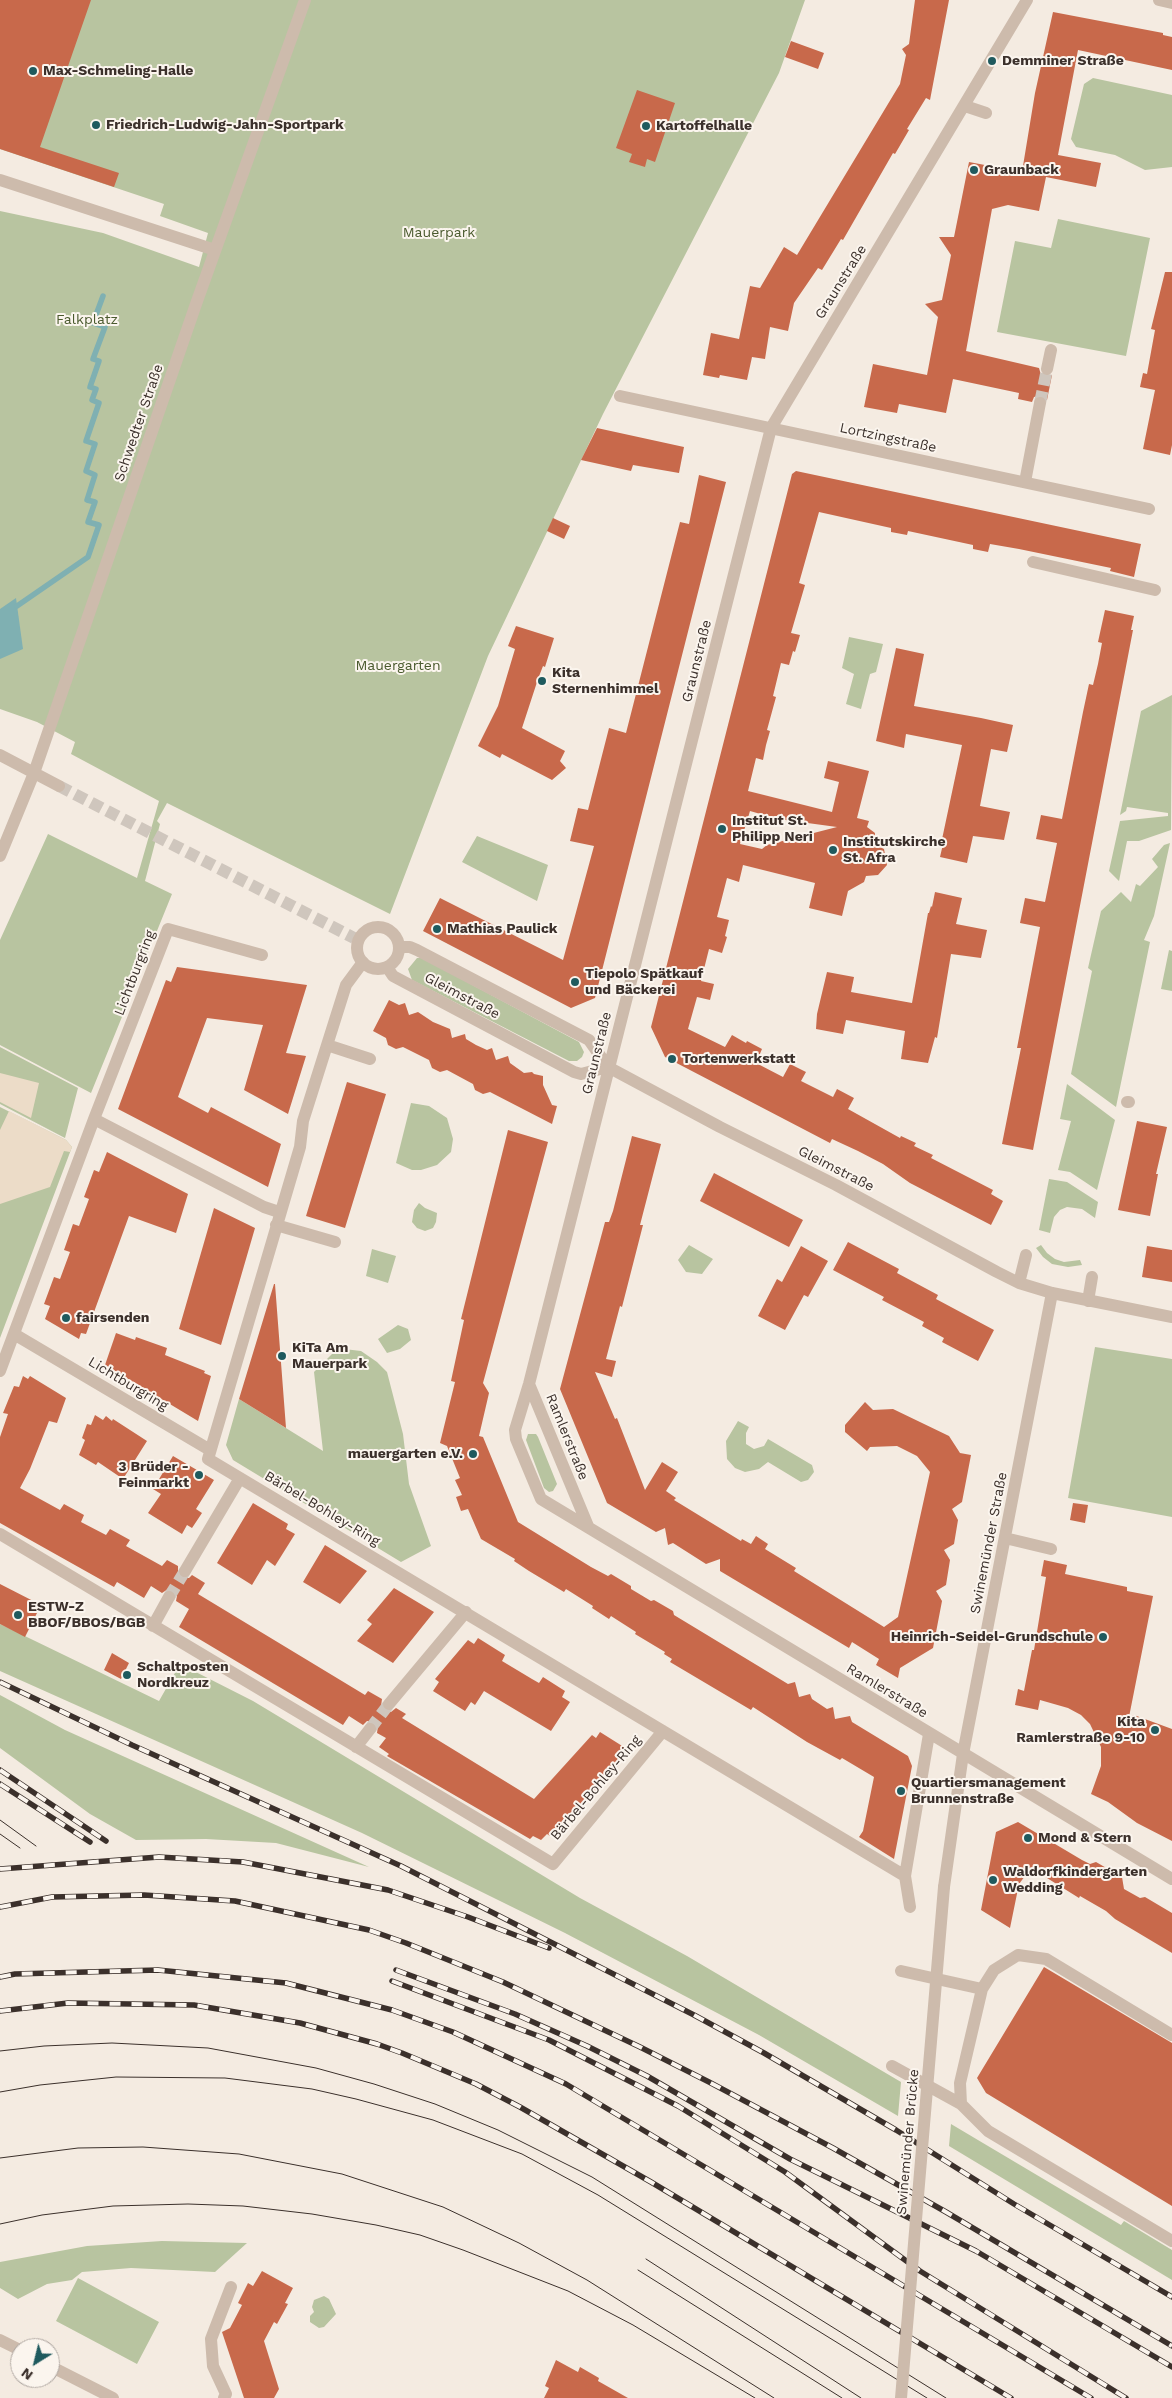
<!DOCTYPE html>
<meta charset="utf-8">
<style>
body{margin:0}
#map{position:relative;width:1172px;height:2398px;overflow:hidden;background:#f4ebe1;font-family:"Work Sans",sans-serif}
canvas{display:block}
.north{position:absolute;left:10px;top:2338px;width:50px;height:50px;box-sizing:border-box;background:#fbf5ee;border:1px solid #aea6a0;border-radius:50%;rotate:216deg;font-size:14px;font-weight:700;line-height:20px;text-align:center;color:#3b302b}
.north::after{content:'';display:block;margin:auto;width:18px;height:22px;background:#1f5a5e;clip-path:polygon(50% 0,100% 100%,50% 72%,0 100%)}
</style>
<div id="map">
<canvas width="1172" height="2398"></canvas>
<div class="north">N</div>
</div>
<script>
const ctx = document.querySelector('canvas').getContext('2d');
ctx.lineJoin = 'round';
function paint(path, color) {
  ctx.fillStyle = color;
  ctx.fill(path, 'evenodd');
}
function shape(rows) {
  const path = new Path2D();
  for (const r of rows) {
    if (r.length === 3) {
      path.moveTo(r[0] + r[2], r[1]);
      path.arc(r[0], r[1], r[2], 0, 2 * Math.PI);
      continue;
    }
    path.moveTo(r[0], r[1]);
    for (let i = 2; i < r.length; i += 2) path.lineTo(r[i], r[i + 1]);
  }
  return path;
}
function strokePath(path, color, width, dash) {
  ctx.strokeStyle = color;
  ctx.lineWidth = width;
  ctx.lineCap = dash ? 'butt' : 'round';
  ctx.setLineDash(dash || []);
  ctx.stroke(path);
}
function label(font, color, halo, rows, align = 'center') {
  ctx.font = font + ' "Work Sans",sans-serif';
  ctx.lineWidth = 4;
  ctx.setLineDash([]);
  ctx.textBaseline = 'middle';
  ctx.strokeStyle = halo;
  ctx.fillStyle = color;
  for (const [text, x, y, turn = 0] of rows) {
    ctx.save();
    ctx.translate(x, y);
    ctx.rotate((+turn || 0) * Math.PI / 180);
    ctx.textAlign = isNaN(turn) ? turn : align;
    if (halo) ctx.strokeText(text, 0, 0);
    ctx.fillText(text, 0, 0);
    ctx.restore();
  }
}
paint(shape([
 [0,0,805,0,779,73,603,414,488,656,390,914,167,803,157,821,160,824,145,881,172,894,91,1093,0,1045,0,940,48,834,137,878,159,801,71,754,75,742,37,722,0,709,0,211,103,233,199,267,208,233,160,216,164,204,0,149],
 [1093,78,1172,95,1172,167,1145,170,1115,155,1076,147,1071,139,1084,84],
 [1058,219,1150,238,1126,356,997,332,1015,241,1051,248],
 [849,637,883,644,876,672,870,674,861,709,846,704,854,674,842,668],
 [1172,695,1171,830,1139,841,1127,841,1119,881,1109,871,1120,821,1168,816,1168,813,1127,807,1126,811,1120,815,1141,711],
 [477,836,548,865,537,901,462,862],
 [1170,843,1154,916,1144,940,1150,942,1116,1107,1071,1074,1092,971,1088,968,1101,911,1121,892,1131,902,1136,884,1140,886,1158,867,1152,859,1164,845],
 [1169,950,1172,951,1172,991,1161,989],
 [417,958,422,958,579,1042,584,1052,582,1057,577,1061,569,1061,412,980,408,969],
 [0,1047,78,1088,65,1138,0,1104],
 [1067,1084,1115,1120,1097,1190,1070,1172,1058,1170,1071,1121,1060,1119],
 [411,1103,429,1106,447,1118,453,1139,451,1152,437,1165,421,1170,412,1170,396,1163],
 [0,1107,66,1140,72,1147,0,1338],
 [1049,1179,1067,1182,1098,1202,1095,1218,1082,1209,1067,1207,1060,1210,1054,1217,1050,1233,1039,1230],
 [419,1203,425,1208,437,1213,436,1222,433,1228,425,1231,417,1228,412,1222,414,1210],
 [689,1245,713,1259,702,1274,686,1272,678,1260],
 [1041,1245,1047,1253,1055,1259,1064,1262,1080,1260,1082,1265,1068,1267,1052,1264,1043,1257,1036,1248],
 [372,1249,396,1256,388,1283,366,1276],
 [398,1325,408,1329,411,1340,400,1349,387,1353,378,1339],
 [1095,1347,1172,1359,1172,1517,1068,1498],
 [344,1349,361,1351,377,1362,387,1372,403,1434,409,1484,431,1546,401,1562,233,1460,226,1445,239,1399,323,1451,314,1372,335,1351],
 [738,1421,749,1427,746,1433,746,1444,754,1449,764,1446,768,1439,812,1465,814,1472,808,1480,801,1482,768,1462,759,1469,745,1472,735,1468,727,1459,726,1441],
 [528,1434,536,1434,538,1437,557,1484,553,1491,549,1492,544,1488,526,1440],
 [0,1624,159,1701,180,1664,253,1701,580,1898,687,1956,901,2082,898,2116,759,2035,565,1933,362,1833,0,1671],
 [0,1695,65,1730,369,1867,276,1843,206,1839,136,1840,90,1814,0,1748],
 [951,2124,1121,2225,1124,2221,1172,2250,1172,2280,949,2146],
 [162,2241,247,2243,215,2272,131,2268,82,2272,72,2280,47,2284,18,2299,0,2288,0,2262,87,2246],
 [78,2278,159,2322,137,2364,56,2321],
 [324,2296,329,2299,336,2314,324,2327,319,2328,310,2322,310,2316,314,2312,312,2307,314,2300]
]), '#b8c4a0');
paint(shape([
 [0,1073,39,1083,31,1118,0,1102],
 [9,1111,66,1140,72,1147,70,1152,64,1151,50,1187,0,1204,0,1130]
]), '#ecdcc8');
paint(shape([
 [16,598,23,649,0,659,0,609]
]), '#7fb0b2');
strokePath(shape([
 [17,606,88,557,99,525,88,522,95,502,87,500,95,475,86,471,95,444,86,441,99,403,92,400,96,389,90,387,99,361,93,359,105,327,93,323,103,296]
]), '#7fb0b2', 5.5);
paint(shape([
 [0,0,91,0,40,147,119,173,114,187,0,149],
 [915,0,949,0,930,100,926,98,907,129,909,130,895,154,893,153,843,240,841,239,822,270,818,268,794,303,788,331,770,327,765,359,752,357,747,380,720,375,719,378,703,375,711,333,739,339,750,286,760,288,784,247,797,255,900,84,906,55,902,49,909,44],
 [1053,12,1163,33,1163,35,1172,37,1172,70,1078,50,1058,155,1101,163,1096,187,1046,177,1039,211,1008,205,992,209,966,351,1039,368,1041,375,1045,377,1052,375,1047,400,1041,395,1034,397,1032,402,1018,399,1019,393,953,379,946,413,899,404,897,413,864,407,873,364,927,375,938,317,925,304,942,300,951,255,939,237,954,237,969,162,1022,172,1035,93],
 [791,41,824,53,818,69,785,57],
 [637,90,675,103,655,162,647,159,645,167,629,162,632,154,616,148],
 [1165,272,1172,272,1172,445,1170,455,1143,449,1155,390,1140,387,1143,373,1147,374,1155,330,1151,329],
 [597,428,684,447,679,473,633,465,631,471,581,460],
 [796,471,1141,544,1134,577,1110,571,1111,568,1019,549,990,544,988,552,973,549,973,545,908,531,907,535,891,532,891,528,819,512,799,583,805,585,791,633,800,635,795,652,793,651,789,665,781,663,773,696,776,697,767,730,770,731,766,745,763,760,756,758,748,791,832,812,839,782,824,778,828,761,869,771,857,818,869,821,867,827,875,833,874,844,884,849,887,865,878,875,866,876,864,882,848,891,842,916,809,908,815,883,743,865,739,882,727,878,717,917,729,920,725,936,727,937,722,953,709,949,701,981,714,984,710,1000,697,997,688,1029,725,1047,732,1035,746,1043,747,1041,762,1049,756,1063,783,1077,790,1064,806,1072,801,1081,833,1097,837,1089,854,1098,848,1109,900,1138,901,1136,916,1143,914,1146,933,1155,931,1158,993,1190,991,1194,1003,1201,991,1225,910,1183,883,1164,858,1151,832,1139,830,1143,665,1057,651,1027,792,474],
 [750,811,778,819,837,827,767,845,762,849,740,844],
 [699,475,726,482,595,998,571,1008,423,931,440,898,563,960,594,846,570,841,578,808,588,810,609,728,626,733,680,522,689,524],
 [553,518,570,526,564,539,547,531],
 [1105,610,1134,616,1131,630,1133,630,1033,1150,1002,1144,1021,1048,1017,1048,1040,927,1020,923,1025,898,1045,902,1057,843,1036,839,1041,815,1062,819,1083,712,1089,684,1093,685,1098,664,1102,643,1098,642],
 [516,626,554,638,545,667,543,666,538,679,522,728,565,751,560,761,566,768,552,780,502,754,500,758,478,746,498,706,515,649,508,646],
 [896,648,924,654,914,706,981,718,1013,725,1007,752,991,749,980,806,1010,812,1004,840,973,836,967,863,940,857,943,844,941,844,962,745,906,734,904,748,876,741],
 [935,892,962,898,956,924,987,930,981,958,951,954,937,1038,935,1037,928,1063,901,1059,905,1031,846,1020,843,1034,816,1029,817,1014,827,972,854,977,851,992,912,1003,928,913,929,913,931,906,932,907],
 [177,967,307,985,286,1053,306,1056,288,1114,244,1090,263,1025,207,1018,178,1097,208,1113,211,1107,281,1144,268,1187,118,1109,166,980,171,982],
 [389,1000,399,1005,405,1003,409,1015,418,1012,433,1022,450,1029,452,1038,465,1034,466,1039,476,1045,487,1050,492,1048,496,1060,508,1056,510,1063,524,1073,532,1072,534,1074,543,1076,543,1085,552,1105,557,1106,552,1124,490,1092,483,1094,475,1090,473,1084,447,1070,440,1072,432,1068,429,1060,403,1047,396,1049,388,1045,386,1038,373,1031],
 [347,1082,386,1094,345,1228,306,1216],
 [1137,1121,1167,1127,1156,1174,1158,1174,1150,1216,1118,1210],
 [508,1130,548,1142,483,1383,489,1393,479,1436,483,1437,518,1522,591,1567,608,1576,611,1574,631,1586,631,1589,651,1601,654,1600,673,1611,674,1615,788,1684,795,1682,799,1697,810,1694,812,1699,827,1709,833,1707,835,1719,850,1716,852,1722,908,1756,912,1766,894,1859,859,1837,863,1831,874,1777,842,1758,840,1760,807,1742,753,1707,751,1710,670,1662,672,1659,664,1654,665,1652,635,1634,636,1632,611,1616,609,1619,592,1608,593,1606,566,1589,564,1592,529,1571,514,1561,515,1559,481,1539,468,1509,461,1511,456,1497,462,1495,455,1480,460,1478,447,1446,440,1443,455,1382,451,1381,464,1320,461,1319],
 [632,1136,661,1144,640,1225,643,1225,622,1307,620,1306,606,1359,616,1361,612,1377,595,1372,615,1419,617,1418,645,1490,662,1462,678,1472,666,1491,676,1498,674,1500,741,1541,742,1539,751,1544,756,1536,768,1544,765,1549,796,1568,794,1571,884,1627,898,1617,930,1472,917,1456,897,1446,870,1447,867,1451,845,1432,845,1425,865,1402,873,1410,893,1409,949,1436,960,1453,971,1455,962,1502,952,1509,958,1520,954,1544,944,1550,950,1560,946,1585,936,1591,942,1601,933,1648,900,1668,898,1678,876,1665,879,1659,852,1642,849,1648,720,1571,720,1559,706,1564,673,1543,668,1545,665,1528,656,1532,607,1503,560,1389,605,1222,609,1222,613,1211],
 [107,1152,188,1194,176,1233,129,1216,86,1334,81,1333,79,1339,45,1319,50,1306,44,1304,54,1277,60,1279,70,1252,64,1250,73,1224,79,1226,89,1199,84,1197,94,1170,99,1172],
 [714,1173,803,1220,789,1247,700,1201],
 [214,1208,255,1228,221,1345,179,1329],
 [848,1242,899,1269,897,1273,938,1295,936,1299,994,1330,978,1361,942,1342,944,1338,922,1326,924,1322,882,1300,884,1297,833,1270],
 [801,1246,828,1261,808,1297,804,1295,785,1330,758,1316,777,1279,782,1282],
 [1147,1246,1172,1250,1172,1282,1142,1277],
 [274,1284,275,1284,286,1428,239,1399],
 [116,1333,135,1340,136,1337,167,1348,165,1355,205,1371,204,1373,211,1376,198,1421,105,1365],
 [23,1376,28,1379,30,1376,66,1398,57,1423,49,1421,30,1469,20,1488,60,1510,64,1504,84,1515,81,1522,106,1535,110,1529,130,1540,126,1546,162,1566,167,1560,178,1566,178,1575,181,1578,189,1578,192,1575,205,1583,198,1594,365,1695,368,1691,382,1699,381,1706,384,1710,391,1712,396,1708,406,1714,402,1718,534,1799,592,1735,596,1738,600,1732,627,1749,615,1763,619,1765,580,1807,578,1805,550,1836,547,1834,541,1840,533,1836,530,1839,387,1756,389,1754,379,1747,386,1738,377,1733,378,1726,375,1722,367,1721,363,1725,349,1716,343,1725,179,1627,189,1609,176,1601,177,1596,173,1590,168,1589,162,1593,151,1586,144,1598,117,1582,114,1587,0,1523,0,1437,8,1414,3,1413,14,1386,19,1387],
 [95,1415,103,1420,106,1416,112,1421,113,1419,147,1441,123,1479,98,1462,96,1465,79,1455,85,1440,82,1438,87,1424,91,1425],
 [173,1456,214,1480,196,1509,202,1513,192,1528,187,1525,182,1534,148,1513,161,1494,153,1489],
 [253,1503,288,1524,286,1529,295,1534,275,1566,267,1560,252,1585,217,1563],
 [1073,1503,1088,1505,1085,1523,1070,1520],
 [325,1545,367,1571,340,1604,303,1582],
 [1044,1560,1067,1565,1065,1574,1127,1587,1127,1591,1153,1596,1129,1717,1134,1715,1172,1729,1172,1841,1137,1823,1108,1802,1091,1794,1101,1766,1101,1747,1090,1724,1081,1715,1068,1708,1040,1700,1038,1710,1015,1705,1018,1689,1024,1691,1032,1650,1034,1650,1046,1577,1041,1576],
 [0,1584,41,1605,25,1637,0,1624],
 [394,1588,434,1612,393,1663,357,1641,372,1624,367,1620],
 [478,1638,505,1655,502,1661,532,1679,539,1683,543,1677,565,1691,562,1697,570,1702,551,1731,484,1691,475,1705,471,1702,465,1711,433,1691,439,1682,435,1679,468,1640,474,1644],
 [112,1653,129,1663,121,1679,104,1670],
 [1018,1822,1082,1860,1090,1864,1096,1862,1122,1877,1124,1889,1140,1898,1145,1897,1172,1913,1172,1953,1115,1919,1106,1911,1080,1896,1079,1898,1031,1868,1019,1884,1010,1928,981,1910,996,1832],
 [1044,1967,1172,2043,1172,2206,986,2093,977,2078],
 [262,2271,293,2288,285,2303,288,2304,277,2324,274,2322,264,2341,279,2389,274,2398,244,2398,222,2332,230,2328,242,2305,238,2303,248,2283,253,2286],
 [556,2360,578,2372,580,2367,599,2378,598,2381,628,2398,544,2398,549,2388,545,2386]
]), '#c8694b');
strokePath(shape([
 [1040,403,1047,369],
 [59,786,354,938],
 [169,1597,185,1571],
 [370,1729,389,1704]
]), '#cfc6bd', 12, [12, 6]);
strokePath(shape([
 [1027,0,771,428,529,1384,515,1430,516,1439,541,1499,1172,1879],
 [1159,0,1172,3],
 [965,106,986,113],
 [0,180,215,250],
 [1047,369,1051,350],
 [620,396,1149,509],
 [1025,482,1040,403],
 [1033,562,1155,590],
 [0,755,59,786],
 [0,856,34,773,196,304,305,0],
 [378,948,21],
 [399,947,410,947,417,950,589,1040,608,1067,720,1127,836,1185,997,1272,1019,1283,1052,1293,1172,1317],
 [363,962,346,985,303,1121,300,1147,208,1459,905,1876],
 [387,967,393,976,574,1072,581,1074,608,1067],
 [327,1045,370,1059],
 [1127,1102,1129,1102],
 [94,1119,264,1207,279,1212],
 [276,1225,335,1242],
 [1019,1283,1026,1255],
 [1088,1301,1092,1277],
 [14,1334,210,1450],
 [0,1371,94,1119,168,929,262,955],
 [529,1384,588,1526],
 [0,1534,553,1864,663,1731],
 [1005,1538,1051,1549],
 [185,1571,240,1478],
 [153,1626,169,1597],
 [389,1704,466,1612],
 [356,1747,370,1729],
 [944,1887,963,1754,1052,1293],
 [910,1907,905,1876,929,1734],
 [901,1971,982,1989],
 [1172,2035,1046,1959,1018,1955,994,1970,982,1989,960,2083,961,2104,988,2131,1172,2241],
 [892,2066,961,2104],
 [0,2340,20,2350],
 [50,2366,113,2398],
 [224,2398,226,2394,213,2366,211,2339,231,2287]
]), '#cdbbac', 12);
strokePath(shape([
 [0,1820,36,1846],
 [0,1834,20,1848],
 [0,2051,44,2046,112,2043,208,2048,316,2068,374,2084,435,2104,498,2130,592,2177,946,2398],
 [0,2092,40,2085,116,2077,225,2078,312,2089,356,2099,433,2120,522,2154,598,2195,927,2398],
 [0,2158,78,2148,143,2147,239,2154,342,2174,443,2207,519,2243,587,2280,774,2398],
 [0,2224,42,2215,113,2206,188,2204,243,2206,312,2214,376,2225,420,2235,463,2250,568,2291,633,2325,755,2398],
 [646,2259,861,2398],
 [638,2270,842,2398]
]), '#3b302b', 1);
const rail = shape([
 [0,1682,132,1745,401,1866,694,2015,764,2053,896,2130,1014,2204,1172,2297],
 [0,1770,106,1841],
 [0,1784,90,1842],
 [0,1869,159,1857,243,1862,388,1890,468,1917,549,1948],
 [0,1907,52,1897,144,1895,235,1901,369,1930,406,1943,503,1982,640,2047,709,2082,833,2148,946,2212,1172,2346],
 [396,1970,515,2014,587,2046,647,2076,790,2159,976,2251,1172,2367],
 [0,1977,15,1974,158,1970,286,1983,392,2010,453,2032,566,2084,1091,2398],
 [392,1981,549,2040,678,2106,785,2172,920,2271,1126,2398],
 [0,2011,68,2003,194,2005,300,2023,377,2044,402,2053,476,2084,520,2107,651,2182,1011,2398]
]);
strokePath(rail, '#3b302b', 5.5);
strokePath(rail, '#fbf5ee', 4, [11]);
strokePath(shape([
 [901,2398,944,1887]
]), '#cdbbac', 12);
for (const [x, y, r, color] of [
 [992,61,5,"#1f5a5e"],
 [33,71,5,"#1f5a5e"],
 [96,125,5,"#1f5a5e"],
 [646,126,5,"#1f5a5e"],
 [974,170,5,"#1f5a5e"],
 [542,681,5,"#1f5a5e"],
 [722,829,5,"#1f5a5e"],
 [833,850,5,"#1f5a5e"],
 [437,929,5,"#1f5a5e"],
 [575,982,5,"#1f5a5e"],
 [672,1059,5,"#1f5a5e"],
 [66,1318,5,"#1f5a5e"],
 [282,1356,5,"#1f5a5e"],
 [473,1454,5,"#1f5a5e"],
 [199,1475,5,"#1f5a5e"],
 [18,1615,5,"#1f5a5e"],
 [1103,1637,5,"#1f5a5e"],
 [127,1675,5,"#1f5a5e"],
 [1155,1730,5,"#1f5a5e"],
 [901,1791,5,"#1f5a5e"],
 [1028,1838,5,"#1f5a5e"],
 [993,1880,5,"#1f5a5e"]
]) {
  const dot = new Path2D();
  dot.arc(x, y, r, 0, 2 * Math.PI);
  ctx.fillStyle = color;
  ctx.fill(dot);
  strokePath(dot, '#fbf5ee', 2);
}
label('bold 14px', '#3b302b', '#fbf5ee', [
 ["Demminer Straße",1002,61],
 ["Max-Schmeling-Halle",43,71],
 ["Friedrich-Ludwig-Jahn-Sportpark",106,125],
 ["Kartoffelhalle",656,126],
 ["Graunback",984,170],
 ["Kita",552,673],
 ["Sternenhimmel",552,689],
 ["Institut St.",732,821],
 ["Philipp Neri",732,837],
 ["Institutskirche",843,842],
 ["St. Afra",843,858],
 ["Mathias Paulick",447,929],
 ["Tiepolo Spätkauf",585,974],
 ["und Bäckerei",585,990],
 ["Tortenwerkstatt",682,1059],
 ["fairsenden",76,1318],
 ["KiTa Am",292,1348],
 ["Mauerpark",292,1364],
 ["mauergarten e.V.",463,1454,"right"],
 ["3 Brüder -",189,1467,"right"],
 ["Feinmarkt",189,1483,"right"],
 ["ESTW-Z",28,1607],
 ["BBOF/BBOS/BGB",28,1623],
 ["Heinrich-Seidel-Grundschule",1093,1637,"right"],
 ["Schaltposten",137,1667],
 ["Nordkreuz",137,1683],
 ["Kita",1145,1722,"right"],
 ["Ramlerstraße 9-10",1145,1738,"right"],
 ["Quartiersmanagement",911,1783],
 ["Brunnenstraße",911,1799],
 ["Mond & Stern",1038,1838],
 ["Waldorfkindergarten",1003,1872],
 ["Wedding",1003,1888]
], 'left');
label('14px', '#4a5a2e', '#fbf5ee', [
 ["Mauerpark",439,233],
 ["Falkplatz",87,320],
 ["Mauergarten",398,666]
]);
label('14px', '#3b302b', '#fbf5ee', [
 ["Graunstraße",841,282,-58],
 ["Schwedter Straße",139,423,-71],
 ["Lortzingstraße",888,438,12],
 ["Graunstraße",697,661,-76],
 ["Lichtburgring",135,973,-69],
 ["Gleimstraße",462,996,28],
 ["Graunstraße",597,1053,-76],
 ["Gleimstraße",836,1169,27],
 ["Lichtburgring",128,1384,31],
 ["Ramlerstraße",567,1437,68],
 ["Bärbel-Bohley-Ring",322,1509,31],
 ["Swinemünder Straße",989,1543,-79],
 ["Ramlerstraße",887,1691,31],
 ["Bärbel-Bohley-Ring",596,1788,-50],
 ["Swinemünder Brücke",908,2142,-85]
]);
</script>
